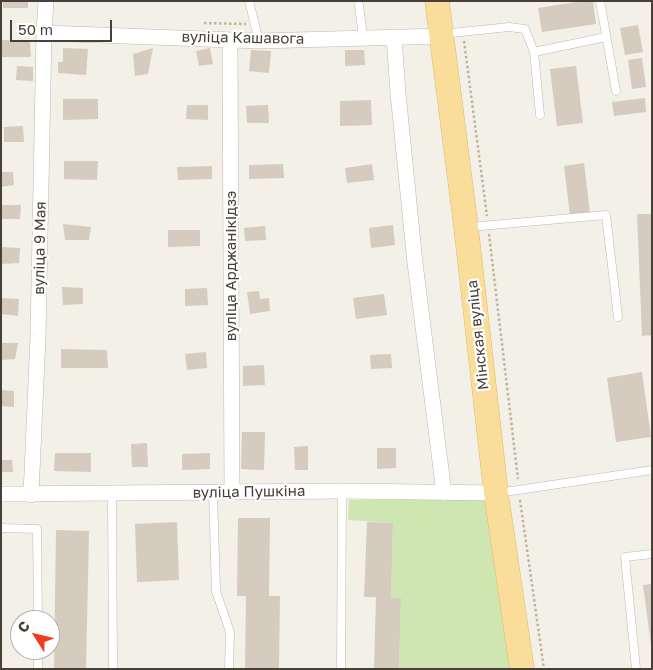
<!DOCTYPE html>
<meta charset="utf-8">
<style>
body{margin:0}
#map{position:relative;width:653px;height:670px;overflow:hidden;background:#f3f0e8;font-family:"Golos Text",sans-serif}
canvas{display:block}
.frame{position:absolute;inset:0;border:2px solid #474037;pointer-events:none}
.north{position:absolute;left:10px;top:610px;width:50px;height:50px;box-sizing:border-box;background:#fff;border:1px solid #b5b3af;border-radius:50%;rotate:306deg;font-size:14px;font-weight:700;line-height:20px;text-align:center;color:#474037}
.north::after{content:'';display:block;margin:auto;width:18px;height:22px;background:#f23b20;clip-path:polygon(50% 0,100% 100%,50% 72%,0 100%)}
.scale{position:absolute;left:10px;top:20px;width:102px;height:22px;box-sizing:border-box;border:2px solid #474037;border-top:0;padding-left:6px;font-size:15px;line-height:18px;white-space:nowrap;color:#474037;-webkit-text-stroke:4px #fff;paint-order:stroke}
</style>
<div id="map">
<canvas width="653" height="670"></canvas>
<div class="frame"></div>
<div class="north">С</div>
<div class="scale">50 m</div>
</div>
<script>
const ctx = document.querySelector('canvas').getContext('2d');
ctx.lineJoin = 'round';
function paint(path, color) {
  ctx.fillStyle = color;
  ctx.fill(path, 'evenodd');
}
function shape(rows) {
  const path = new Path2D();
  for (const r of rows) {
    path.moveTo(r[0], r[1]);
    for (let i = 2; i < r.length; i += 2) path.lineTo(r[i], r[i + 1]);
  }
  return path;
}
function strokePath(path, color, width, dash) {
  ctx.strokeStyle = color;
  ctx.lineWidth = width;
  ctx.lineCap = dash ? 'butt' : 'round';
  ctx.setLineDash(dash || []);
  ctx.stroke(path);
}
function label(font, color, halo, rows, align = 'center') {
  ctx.font = font + ' "Golos Text",sans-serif';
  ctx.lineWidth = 4.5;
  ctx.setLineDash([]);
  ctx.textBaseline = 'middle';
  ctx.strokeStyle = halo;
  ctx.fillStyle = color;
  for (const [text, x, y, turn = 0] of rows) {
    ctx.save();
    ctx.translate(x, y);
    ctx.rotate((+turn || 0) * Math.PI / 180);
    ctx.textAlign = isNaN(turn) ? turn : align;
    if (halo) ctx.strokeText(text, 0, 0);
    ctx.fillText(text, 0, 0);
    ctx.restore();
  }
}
paint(shape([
 [473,499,489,502,510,669,399,669,401,598,391,598,393,523,348,520,349,500]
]), '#d0e6b2');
paint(shape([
 [3,1,28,1,28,8,3,8],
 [583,1,593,1,596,24,542,32,538,8],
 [638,25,643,52,625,55,620,28],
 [1,40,30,41,31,57,1,57],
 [63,48,88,49,86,75,58,73,58,62,63,62],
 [153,48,148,74,135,76,133,54],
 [210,48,213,64,199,66,196,51],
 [251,50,271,51,269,73,249,71],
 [345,50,364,50,365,65,345,66],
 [642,58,646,87,632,89,628,60],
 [17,66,33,67,33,81,16,80],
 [576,66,583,123,557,126,550,69],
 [645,98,646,112,614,116,612,102],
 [63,99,98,99,98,119,63,120],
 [371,100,372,125,340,126,340,101],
 [187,105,208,105,208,120,186,119],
 [268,105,269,123,247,123,246,106],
 [23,126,24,142,4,142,4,127],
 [64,161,98,161,97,180,64,179],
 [584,163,590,213,570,216,564,166],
 [283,164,284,178,249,179,249,165],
 [372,164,374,180,347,183,345,168],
 [212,166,212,179,178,180,177,167],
 [1,172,13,172,14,185,1,187],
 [1,205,21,205,20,219,1,219],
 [637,214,652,214,652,335,642,336],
 [63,224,91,227,89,240,65,240],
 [393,225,395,245,371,248,369,228],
 [265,226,266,240,245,241,244,228],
 [168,230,200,230,200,246,168,247],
 [1,247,20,248,19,263,1,264],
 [62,287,83,288,83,304,63,305],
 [207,288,208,305,185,306,185,289],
 [259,291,260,299,269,298,270,311,250,314,247,292],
 [384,294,387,315,356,319,353,298],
 [1,298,19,299,18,316,1,314],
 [1,343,18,343,15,359,1,360],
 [61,349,107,350,108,368,61,368],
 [206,352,207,368,187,370,185,354],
 [391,354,392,368,371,369,370,355],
 [264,365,265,385,243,386,243,366],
 [642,372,651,437,616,442,607,378],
 [1,390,14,391,14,407,1,406],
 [242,432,265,432,264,470,241,469],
 [147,443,148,467,132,467,131,444],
 [308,446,308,470,295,470,294,447],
 [377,448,396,448,396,468,377,469],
 [55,453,91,453,91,472,54,471],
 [210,453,210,469,182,470,182,454],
 [1,460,12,460,13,472,1,472],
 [238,518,270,518,269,596,280,596,279,669,245,669,246,596,237,596],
 [177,522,179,580,137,582,135,524],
 [367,522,393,523,391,598,401,598,399,669,374,669,376,597,364,597],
 [56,530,89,531,86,669,54,669],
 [652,584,652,645,651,645,643,585]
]), '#d5cbbe');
const lane = shape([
 [249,1,259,41],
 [600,1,616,91],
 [359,5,363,37],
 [444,35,452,33,509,27,525,29,534,52,540,115],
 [534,52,606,37],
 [469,227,606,215,618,317],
 [213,493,216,591,230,632,229,669],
 [498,493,652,470],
 [112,494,113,669],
 [1,528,37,529,38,620],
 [38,650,38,669],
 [341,669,342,491],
 [636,669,625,557,652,554]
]);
const street = shape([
 [44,33,259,41,442,36],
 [394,37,398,93,415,263,444,493],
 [230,40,232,492],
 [1,494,342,491,496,493],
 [31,495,38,336,44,33,46,1]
]);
const primary = shape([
 [437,1,466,227,496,493,522,669]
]);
strokePath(lane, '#bfb7ab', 9);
strokePath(street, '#bfb7ab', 16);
strokePath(primary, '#dfba6a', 25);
strokePath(shape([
 [204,23,246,24],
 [464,41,487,216],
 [489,234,518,479],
 [520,500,544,669]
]), '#c0b39d', 2.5, [2.5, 2.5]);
strokePath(lane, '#fff', 8);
strokePath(street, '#fff', 15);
strokePath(primary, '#fadd9a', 24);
label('15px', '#474037', '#fff', [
 ["вуліца Кашавога",243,38,1],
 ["вуліца 9 Мая",40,248,-89],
 ["вуліца Арджанікідзэ",231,266,-90],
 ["Мінская вуліца",478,335,-96],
 ["вуліца Пушкіна",249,492,-1]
]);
</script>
